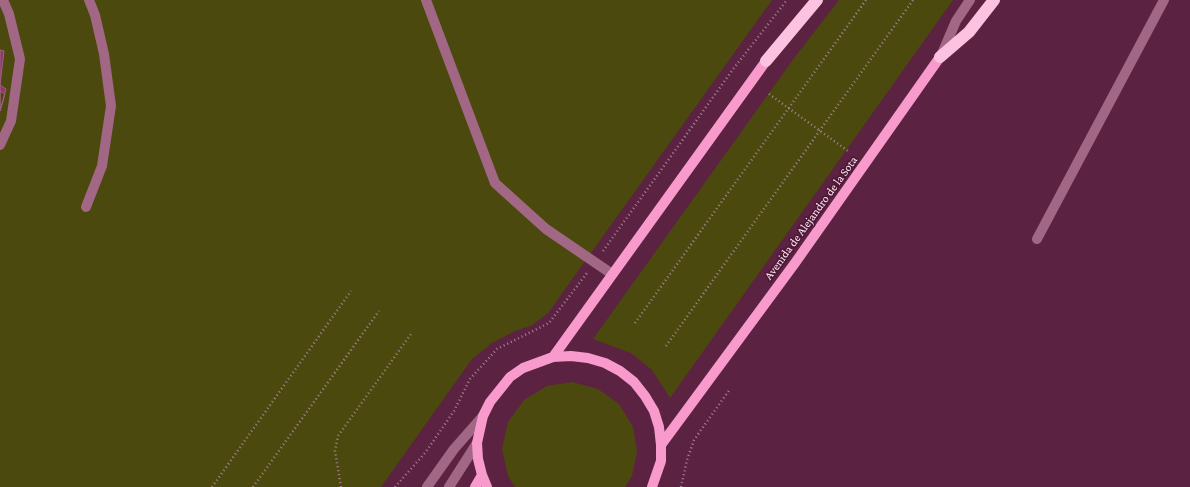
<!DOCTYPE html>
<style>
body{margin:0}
canvas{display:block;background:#5b2242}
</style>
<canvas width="1190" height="487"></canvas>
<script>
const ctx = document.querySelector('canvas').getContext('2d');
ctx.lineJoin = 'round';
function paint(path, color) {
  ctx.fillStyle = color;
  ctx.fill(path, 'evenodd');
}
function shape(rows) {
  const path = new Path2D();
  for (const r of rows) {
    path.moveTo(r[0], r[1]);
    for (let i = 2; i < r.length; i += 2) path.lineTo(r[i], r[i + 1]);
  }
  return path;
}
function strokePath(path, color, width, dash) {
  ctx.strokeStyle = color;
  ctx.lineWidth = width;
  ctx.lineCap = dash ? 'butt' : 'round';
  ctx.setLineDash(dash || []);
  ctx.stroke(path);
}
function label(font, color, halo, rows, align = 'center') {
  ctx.font = font + ' "Crimson Pro",serif';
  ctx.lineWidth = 3.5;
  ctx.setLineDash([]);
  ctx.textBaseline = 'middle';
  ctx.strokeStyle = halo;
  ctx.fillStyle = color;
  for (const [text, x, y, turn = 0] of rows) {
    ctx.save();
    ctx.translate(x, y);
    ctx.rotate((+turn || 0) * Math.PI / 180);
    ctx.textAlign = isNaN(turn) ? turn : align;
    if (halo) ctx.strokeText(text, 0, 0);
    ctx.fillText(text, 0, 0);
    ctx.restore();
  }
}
paint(shape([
 [0,0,772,0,548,313,531,326,517,330,492,343,472,359,381,487,0,487],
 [839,0,953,0,670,398,652,370,631,353,593,339,792,61],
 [572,382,598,389,619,404,633,427,637,451,632,476,625,487,515,487,508,476,502,449,508,422,524,400,547,386]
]), '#4b490d');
const building = shape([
 [0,50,4,51,0,85,6,89,0,111,0,50],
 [0,91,5,94,0,111,0,91]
]);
paint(building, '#8e3969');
strokePath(building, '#9f6081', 1);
strokePath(shape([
 [769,94,848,151],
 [603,251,734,68,787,0],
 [635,323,866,0],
 [666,346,913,0],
 [212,487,351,291],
 [253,487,379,311],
 [341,487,335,451,338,436,411,334],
 [395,487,425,453,454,411,470,379,497,349,549,323,587,273],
 [681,487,687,460,694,440,730,389]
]), '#aa8297', 2.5, [1, 3]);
strokePath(shape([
 [426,0,495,183,546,229,612,274],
 [941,56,956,21,970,0],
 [0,145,11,121,20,59,9,14,3,0],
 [86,207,102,166,111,106,104,54,95,15,89,0],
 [1037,239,1164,0],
 [427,487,454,449,483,416],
 [449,487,477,443]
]), '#a16785', 10);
strokePath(shape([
 [553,357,766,61],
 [661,445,795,263,940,57],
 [475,487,482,475],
 [487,487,482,475,478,459,477,443,483,416,490,402,510,377,523,368,553,357,571,356,588,358,605,363,620,371,634,382,645,396,654,411,659,427,661,445,661,461,652,487]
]), '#f89acb', 10);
strokePath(shape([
 [940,57,969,32,994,0],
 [766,61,817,0]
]), '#fcc2df', 12);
label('12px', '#fce6f0', '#4f1738', [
 ["Avenida de Alejandro de la Sota",811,218,-54]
]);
</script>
